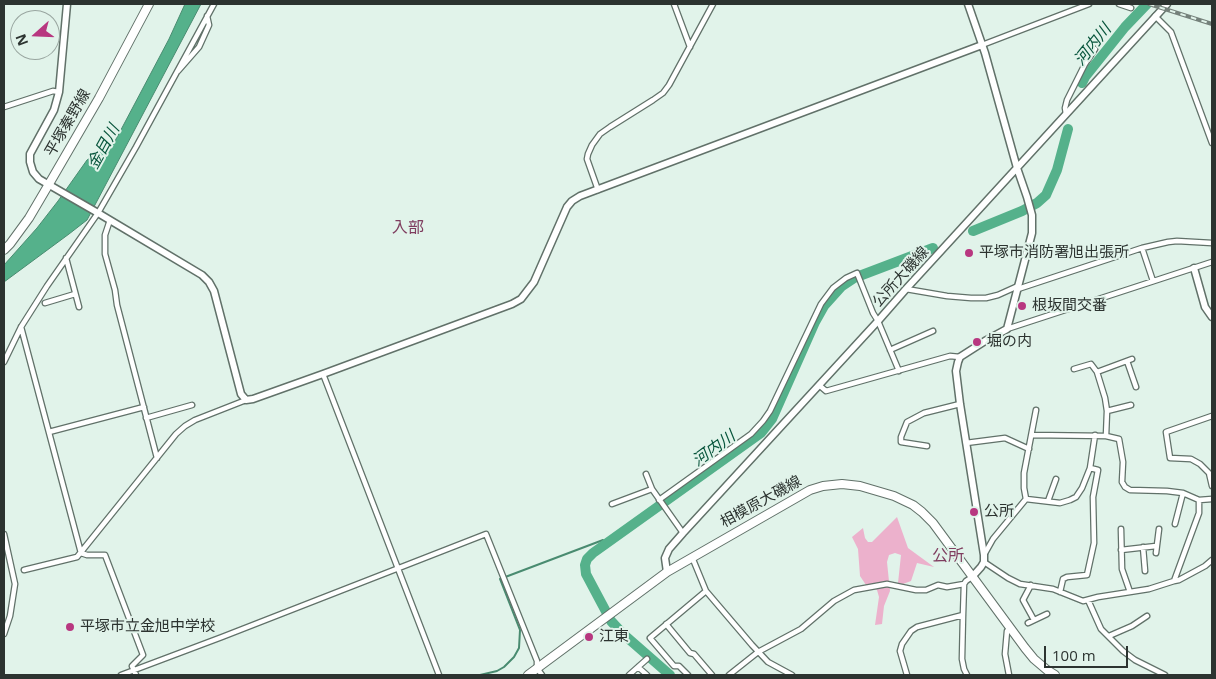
<!DOCTYPE html>
<meta charset="utf-8">
<style>
body{margin:0}
#map{position:relative;width:1216px;height:679px;overflow:hidden;background:#e1f3ea;font-family:"Open Sans",sans-serif}
canvas{display:block}
.frame{position:absolute;inset:0;border:5px solid #2c3330;pointer-events:none}
.north{position:absolute;left:10px;top:10px;width:50px;height:50px;box-sizing:border-box;background:#e1f3ea;border:1px solid #99a6a0;border-radius:50%;rotate:250deg;font-size:14px;font-weight:700;line-height:20px;text-align:center;color:#2c3330}
.north::after{content:'';display:block;margin:auto;width:18px;height:22px;background:#b83780;clip-path:polygon(50% 0,100% 100%,50% 72%,0 100%)}
.scale{position:absolute;left:1044px;top:646px;width:84px;height:22px;box-sizing:border-box;border:2px solid #2c3330;border-top:0;padding-left:6px;font-size:15px;line-height:18px;white-space:nowrap;color:#2c3330;-webkit-text-stroke:4px #e1f3ea;paint-order:stroke}
</style>
<div id="map">
<canvas width="1216" height="679"></canvas>
<div class="frame"></div>
<div class="north">N</div>
<div class="scale">100 m</div>
</div>
<script>
const ctx = document.querySelector('canvas').getContext('2d');
ctx.lineJoin = 'round';
function paint(path, color) {
  ctx.fillStyle = color;
  ctx.fill(path, 'evenodd');
}
function shape(rows) {
  const path = new Path2D();
  for (const r of rows) {
    path.moveTo(r[0], r[1]);
    for (let i = 2; i < r.length; i += 2) path.lineTo(r[i], r[i + 1]);
  }
  return path;
}
function strokePath(path, color, width, dash) {
  ctx.strokeStyle = color;
  ctx.lineWidth = width;
  ctx.lineCap = dash ? 'butt' : 'round';
  ctx.setLineDash(dash || []);
  ctx.stroke(path);
}
function label(font, color, halo, rows, align = 'center') {
  ctx.font = font + ' "Open Sans","Noto Sans JP",sans-serif';
  ctx.lineWidth = 4;
  ctx.setLineDash([]);
  ctx.textBaseline = 'middle';
  ctx.strokeStyle = halo;
  ctx.fillStyle = color;
  for (const [text, x, y, turn = 0] of rows) {
    ctx.save();
    ctx.translate(x, y);
    ctx.rotate((+turn || 0) * Math.PI / 180);
    ctx.textAlign = isNaN(turn) ? turn : align;
    if (halo) ctx.strokeText(text, 0, 0);
    ctx.fillText(text, 0, 0);
    ctx.restore();
  }
}
paint(shape([
 [897,517,908,548,934,567,917,563,911,581,903,584,898,583,901,555,895,553,889,555,887,562,890,591,884,606,882,624,875,625,879,597,877,590,866,585,860,576,858,549,852,537,863,528,865,538,868,542,872,542]
]), '#ecb1cc');
const water = shape([
 [185,4,201,4,87,220,69,234,4,282,4,265,37,228,58,201,87,160,115,141,169,39,185,4]
]);
paint(water, '#55b18b');
strokePath(water, '#498b70', 1);
strokePath(shape([
 [480,675,497,671,504,667,514,657,519,648,520,630,500,579,603,540,608,543]
]), '#498b70', 2);
strokePath(shape([
 [1082,83,1085,77,1125,27,1147,4],
 [973,231,1022,211,1037,203,1046,195,1057,170,1068,129],
 [670,675,622,633,611,621,586,574,585,565,587,559,593,553,761,433,772,419,815,322,824,306,842,286,854,278,933,248]
]), '#55b18b', 10);
const street = shape([
 [674,4,690,47],
 [1119,4,1131,8],
 [1155,16,1171,32,1212,143],
 [982,45,1089,4],
 [178,71,199,47,209,25,207,16],
 [4,107,53,91,59,92],
 [1066,114,1065,108,1067,100,1085,64,1095,49],
 [598,190,587,159,588,154,592,145,600,134,610,127,653,100,663,93,669,85,713,4],
 [110,220,105,235,105,254,115,290,117,305,157,458],
 [1142,248,1153,281],
 [66,258,79,307],
 [906,289,947,296,971,298,986,298,998,295,1018,286],
 [1018,289,1142,248,1168,242,1177,241,1212,243],
 [45,303,75,294],
 [21,327,81,553,87,555,105,555,143,655,132,666,136,675],
 [1007,329,1212,262],
 [890,350,933,331],
 [1127,361,1136,387],
 [4,362,21,327,47,286,98,213,136,147,214,4],
 [1074,369,1091,364,1097,372,1105,398,1107,411,1106,436],
 [1097,372,1132,359],
 [323,374,439,675],
 [819,385,826,391,950,356,960,357],
 [1107,411,1131,405],
 [1212,416,1166,432,1170,458,1191,459,1200,464,1209,473,1212,486],
 [146,418,192,405],
 [49,432,144,407],
 [1032,435,1106,436,1119,439,1123,462,1122,482,1125,487,1130,490,1167,491,1183,493,1199,500,1212,499],
 [966,443,1005,438,1029,449],
 [927,446,901,442,901,437,907,422,924,413,960,404],
 [646,474,652,489,683,533],
 [1026,499,1060,503,1070,500,1076,497,1082,488,1090,468,1095,435],
 [659,500,751,434,763,421,770,411,821,304,833,288,846,278,857,273,873,313,878,321,899,371],
 [1048,501,1056,479],
 [612,504,652,489],
 [1175,524,1183,493],
 [1121,529,1122,569,1130,592],
 [4,534,15,584,10,616,4,634],
 [1143,547,1145,571],
 [1121,550,1156,546],
 [1156,553,1159,529],
 [984,555,993,539,1026,499,1024,488,1024,473,1036,410],
 [692,557,706,591,752,645,768,662,792,675],
 [984,562,1008,578,1020,584,1053,589,1083,601,1098,597,1149,589,1174,581,1179,580,1205,566,1212,560],
 [24,570,77,557,176,434,185,426,195,420,246,400],
 [1174,581,1199,513,1199,500],
 [1031,585,1023,600,1034,620],
 [1060,592,1063,579,1067,577,1087,575,1094,543,1093,497,1098,470,1090,468],
 [1088,600,1101,629,1123,651,1135,660,1165,675],
 [1028,623,1047,614],
 [666,624,690,653,694,654,712,675],
 [1109,636,1132,626,1147,616],
 [638,667,647,675],
 [121,675,222,637,486,534,537,661,537,668,542,675],
 [629,675,647,659],
 [688,675,679,666,674,666,650,638,706,591],
 [729,675,758,652,801,629,834,601,854,590,887,584,916,590,926,590,938,585,947,587,964,584],
 [907,675,900,651,902,644,911,631,917,627,963,615],
 [967,675,964,669,962,659,963,615,964,584,966,581,972,577],
 [1009,675,1005,654,1007,631,1010,628]
]);
const secondary = shape([
 [67,4,59,92,54,110,30,154,30,162,33,172,39,179,98,213,202,275,209,282,214,291,241,394,246,400,253,399,323,374,512,304,521,299,534,282,567,207,572,201,580,196,982,45],
 [968,4,985,53,1017,168,1027,197,1032,215,1032,233,1007,329,985,341,960,357,958,362,956,371,960,404,984,555,984,562,981,567,972,577],
 [1194,268,1205,307,1212,317],
 [667,572,665,558,669,549,683,533,878,321,906,289,1167,4]
]);
const primary = shape([
 [4,250,10,244,29,218,49,184,99,98,149,4],
 [528,675,667,572,810,490,823,486,842,484,860,486,894,496,913,505,922,512,933,523,1025,648,1034,659,1047,670,1055,675]
]);
strokePath(street, '#617169', 7);
strokePath(secondary, '#617169', 9);
strokePath(primary, '#617169', 10);
strokePath(street, '#fff', 4.5);
strokePath(secondary, '#fff', 6);
strokePath(primary, '#fff', 8);
const rail = shape([
 [1149,4,1212,24]
]);
strokePath(rail, '#75817b', 4);
strokePath(rail, '#e1f3ea', 2, [5.5]);
for (const [x, y, r, color] of [
 [969,253,5,"#b83780"],
 [1022,306,5,"#b83780"],
 [977,342,5,"#b83780"],
 [974,512,5,"#b83780"],
 [70,627,5,"#b83780"],
 [589,637,5,"#b83780"]
]) {
  const dot = new Path2D();
  dot.arc(x, y, r, 0, 2 * Math.PI);
  ctx.fillStyle = color;
  ctx.fill(dot);
  strokePath(dot, '#e1f3ea', 2);
}
label('15px', '#2c3330', '#e1f3ea', [
 ["平塚秦野線",68,123,-60],
 ["公所大磯線",901,277,-48],
 ["相模原大磯線",761,502,-29]
]);
label('15px', '#2c3330', '#e1f3ea', [
 ["平塚市消防署旭出張所",979,253],
 ["根坂間交番",1032,306],
 ["堀の内",987,342],
 ["公所",984,512],
 ["平塚市立金旭中学校",80,627],
 ["江東",599,637]
], 'left');
label('italic 16px', '#08553c', '#e1f3ea', [
 ["河内川",1093,45,-51],
 ["金目川",104,147,-61],
 ["河内川",714,449,-36]
]);
label('16px', '#7f3d5f', '#e1f3ea', [
 ["入部",408,228],
 ["公所",948,556]
]);
</script>
